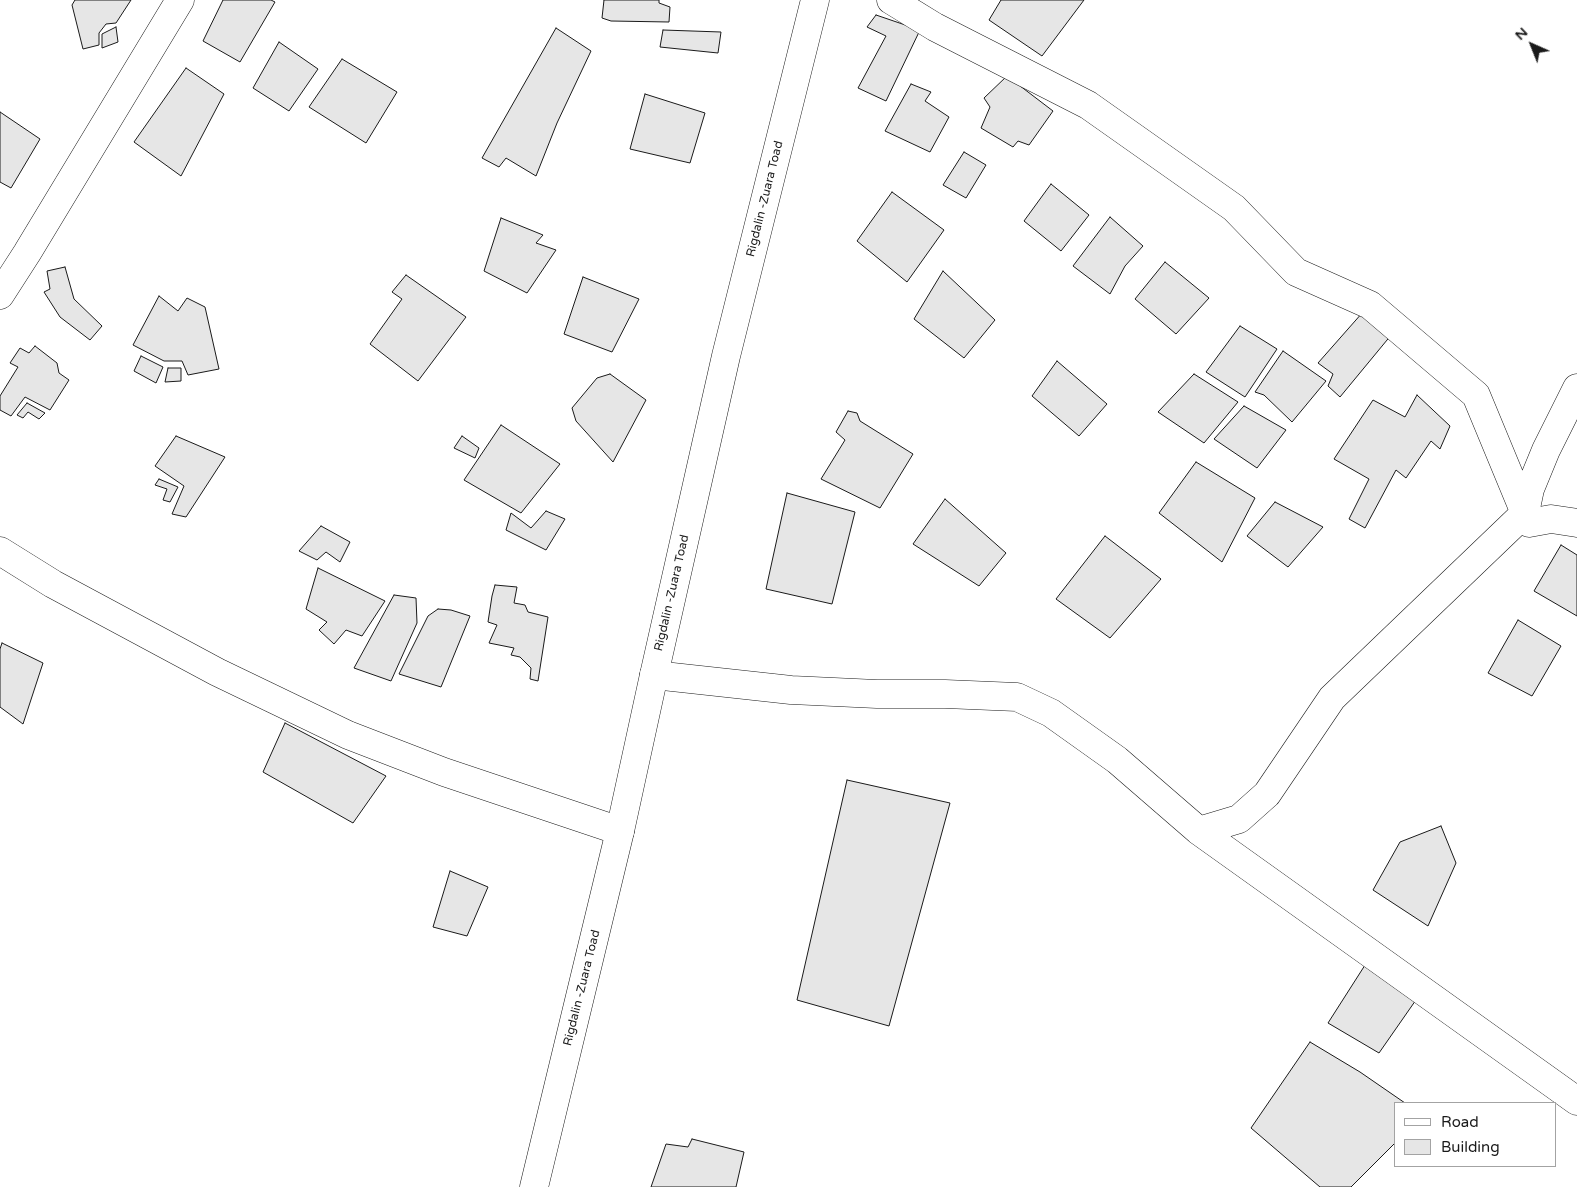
<!DOCTYPE html>
<style>
body{margin:0}
#map{position:relative;width:1577px;height:1187px;overflow:hidden;background:#fff;font-family:"Varela Round",sans-serif}
canvas{display:block}
.legend{position:absolute;left:1394px;top:1102px;width:162px;height:65px;box-sizing:border-box;background:#fff;border:1px solid #a3a3a3;margin:0;padding:6px 9px;list-style:none;font-size:15px;color:#1a1a1a}
.legend li{display:flex;align-items:center;gap:10px;height:25px}
.legend b{width:25px;border:1px solid #a3a3a3}
.north{position:absolute;left:1507px;top:20px;width:50px;height:50px;-webkit-text-stroke:4px #fff;paint-order:stroke;rotate:316deg;font-size:14px;font-weight:700;line-height:20px;text-align:center;color:#1a1a1a}
.north::after{content:'';display:block;margin:auto;width:18px;height:22px;background:#1a1a1a;clip-path:polygon(50% 0,100% 100%,50% 72%,0 100%)}
</style>
<div id="map">
<canvas width="1577" height="1187"></canvas>
<ul class="legend">
<li><b style="height:6px;background:#fff"></b>Road</li>
<li><b style="height:14px;background:#e6e6e6"></b>Building</li>
</ul>
<div class="north">N</div>
</div>
<script>
const ctx = document.querySelector('canvas').getContext('2d');
ctx.lineJoin = 'round';
function paint(path, color) {
  ctx.fillStyle = color;
  ctx.fill(path, 'evenodd');
}
function shape(rows) {
  const path = new Path2D();
  for (const r of rows) {
    path.moveTo(r[0], r[1]);
    for (let i = 2; i < r.length; i += 2) path.lineTo(r[i], r[i + 1]);
  }
  return path;
}
function strokePath(path, color, width, dash) {
  ctx.strokeStyle = color;
  ctx.lineWidth = width;
  ctx.lineCap = dash ? 'butt' : 'round';
  ctx.setLineDash(dash || []);
  ctx.stroke(path);
}
function label(font, color, halo, rows, align = 'center') {
  ctx.font = font + ' "Varela Round",sans-serif';
  ctx.lineWidth = 4;
  ctx.setLineDash([]);
  ctx.textBaseline = 'middle';
  ctx.strokeStyle = halo;
  ctx.fillStyle = color;
  for (const [text, x, y, turn = 0] of rows) {
    ctx.save();
    ctx.translate(x, y);
    ctx.rotate((+turn || 0) * Math.PI / 180);
    ctx.textAlign = isNaN(turn) ? turn : align;
    if (halo) ctx.strokeText(text, 0, 0);
    ctx.fillText(text, 0, 0);
    ctx.restore();
  }
}
const building = shape([
 [75,0,131,0,116,23,106,24,99,33,99,45,83,49,72,5,75,0],
 [223,0,271,0,275,2,240,62,203,41,223,0],
 [604,0,659,0,659,3,670,7,669,22,611,21,602,18,604,0],
 [1001,0,1084,0,1042,56,989,20,1001,0],
 [876,15,920,30,886,101,858,88,886,36,867,27,876,15],
 [116,27,118,42,102,48,102,34,116,27],
 [556,28,591,51,557,123,536,176,506,158,499,167,482,158,556,28],
 [663,30,721,32,718,53,660,47,663,30],
 [279,42,318,69,289,111,253,88,279,42],
 [342,59,397,92,366,143,309,107,342,59],
 [186,68,224,94,181,176,134,142,186,68],
 [1007,76,1053,111,1029,145,1018,141,1013,147,981,128,990,107,984,98,1007,76],
 [911,84,931,92,925,101,949,117,930,152,885,131,911,84],
 [645,94,705,113,690,163,630,149,645,94],
 [0,112,40,139,11,188,0,182,0,112],
 [964,152,986,165,966,198,943,185,964,152],
 [1051,184,1089,215,1061,251,1024,221,1051,184],
 [892,192,944,230,907,282,857,241,892,192],
 [1110,217,1143,246,1125,266,1110,294,1073,266,1110,217],
 [501,218,543,235,536,243,556,250,527,293,484,271,501,218],
 [1165,262,1209,298,1176,334,1135,299,1165,262],
 [65,267,74,299,102,326,90,340,60,317,44,292,50,289,47,271,65,267],
 [943,271,995,320,964,358,914,319,943,271],
 [406,275,466,317,418,381,370,344,402,299,392,292,406,275],
 [583,277,639,299,612,352,564,334,583,277],
 [159,296,178,311,187,298,205,307,219,369,188,375,182,361,164,361,133,345,159,296],
 [1363,312,1392,334,1340,397,1328,386,1333,374,1318,363,1363,312],
 [1240,326,1277,349,1245,397,1206,372,1240,326],
 [35,346,57,363,59,373,69,380,50,410,25,397,11,416,0,410,0,396,18,367,10,363,20,348,29,353,35,346],
 [1283,351,1326,381,1292,422,1264,395,1255,392,1283,351],
 [141,356,163,367,156,383,134,371,141,356],
 [1057,361,1107,404,1079,436,1032,396,1057,361],
 [168,368,181,368,181,381,165,382,168,368],
 [610,374,646,400,613,462,576,421,572,408,597,378,610,374],
 [1194,374,1238,402,1204,443,1158,412,1194,374],
 [1417,395,1450,426,1440,449,1431,441,1406,478,1396,470,1365,528,1349,519,1369,479,1334,459,1373,400,1405,417,1417,395],
 [27,403,45,413,39,419,28,412,23,418,17,415,27,403],
 [1244,406,1286,430,1257,468,1214,439,1244,406],
 [848,411,857,413,860,421,913,454,880,508,821,479,845,440,836,432,848,411],
 [501,425,560,464,521,513,464,480,501,425],
 [176,436,225,457,186,517,172,514,184,486,155,466,176,436],
 [462,436,479,448,475,458,454,448,462,436],
 [1196,462,1255,498,1222,562,1159,513,1196,462],
 [159,479,178,487,170,502,163,500,167,489,155,485,159,479],
 [787,493,855,512,832,604,766,589,787,493],
 [945,499,1006,553,979,586,913,544,945,499],
 [1275,502,1323,527,1288,567,1247,536,1275,502],
 [546,511,565,519,546,550,506,530,511,513,531,528,546,511],
 [321,526,350,542,340,562,326,552,317,560,299,551,321,526],
 [1105,536,1161,579,1110,638,1056,599,1105,536],
 [1561,545,1577,555,1577,616,1534,591,1561,545],
 [318,568,385,601,362,636,346,630,334,644,319,630,327,622,306,609,318,568],
 [495,585,517,587,514,603,525,605,528,612,548,617,538,681,530,679,531,668,520,657,511,655,514,648,489,643,497,625,488,622,492,596,495,585],
 [394,595,416,598,417,623,391,681,354,668,394,595],
 [438,609,451,610,470,616,441,687,399,674,428,616,438,609],
 [1518,620,1561,646,1532,696,1488,673,1518,620],
 [2,643,43,663,23,724,0,707,0,649,2,643],
 [285,723,386,776,353,823,263,772,285,723],
 [847,780,950,803,889,1026,797,1000,847,780],
 [1441,826,1456,863,1428,926,1373,890,1400,842,1441,826],
 [450,871,488,887,467,936,433,927,450,871],
 [1367,962,1418,997,1379,1053,1328,1023,1367,962],
 [1310,1042,1360,1072,1405,1103,1396,1103,1396,1142,1351,1187,1320,1187,1251,1128,1310,1042],
 [692,1139,744,1152,736,1187,651,1187,666,1144,688,1147,692,1139]
]);
paint(building, '#e6e6e6');
strokePath(building, '#1a1a1a', 1);
const minor = shape([
 [891,0,935,27,1088,105,1234,208,1296,272,1370,305,1476,395,1529,523,1551,519,1577,523],
 [0,295,27,253,180,0],
 [0,551,53,584,217,672,348,735,444,772,620,831],
 [654,675,791,690,877,694,945,694,1017,697,1051,713,1117,760,1199,831,1239,819,1267,794,1332,698,1525,513,1530,489,1546,450,1577,388],
 [1199,831,1577,1101]
]);
const major = shape([
 [534,1187,620,831,654,675,726,356,815,0]
]);
strokePath(minor, '#1a1a1a', 29);
strokePath(major, '#1a1a1a', 29);
strokePath(minor, '#fff', 28);
strokePath(major, '#fff', 28);
label('12px', '#1a1a1a', '#fff', [
 ["Rigdalin -Zuara Toad",765,199,-76],
 ["Rigdalin -Zuara Toad",672,593,-77],
 ["Rigdalin -Zuara Toad",582,988,-76]
]);
</script>
